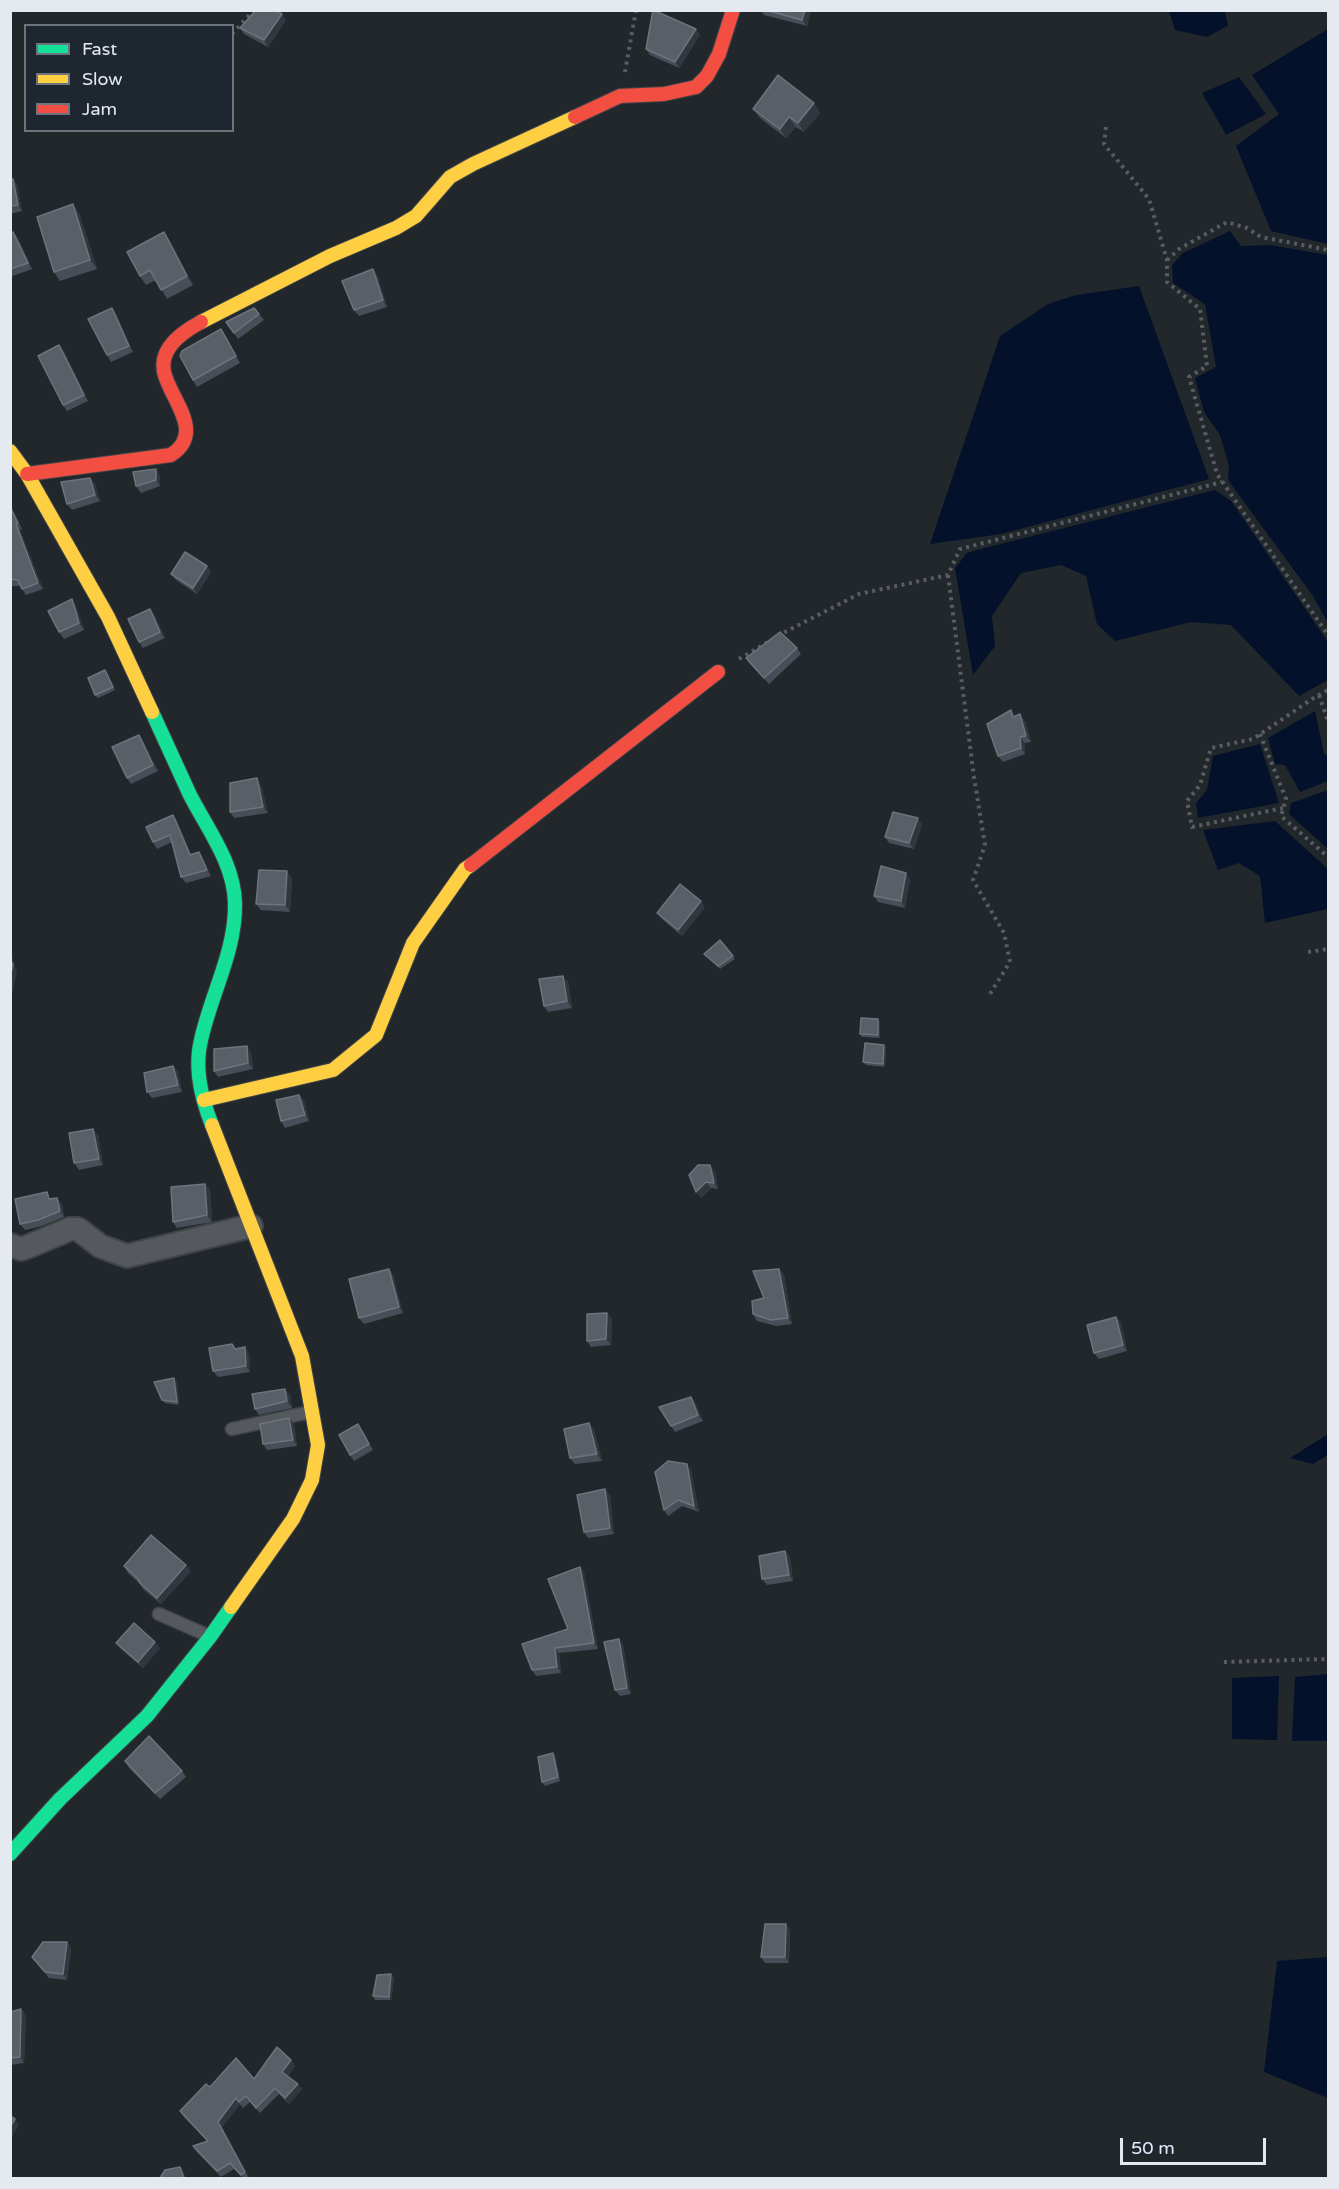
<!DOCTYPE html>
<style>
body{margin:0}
#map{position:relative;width:1339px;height:2189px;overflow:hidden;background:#22272c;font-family:"Varela Round",sans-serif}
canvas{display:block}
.frame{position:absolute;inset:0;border:12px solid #e5eaf1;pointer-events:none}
.legend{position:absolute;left:24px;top:24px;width:210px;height:108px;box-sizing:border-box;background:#1e2630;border:2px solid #6e747d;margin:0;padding:8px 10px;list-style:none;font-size:18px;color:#e5eaf1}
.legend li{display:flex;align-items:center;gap:12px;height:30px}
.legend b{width:30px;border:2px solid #6e747d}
.scale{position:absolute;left:1120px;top:2138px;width:146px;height:27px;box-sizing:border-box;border:3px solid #e5eaf1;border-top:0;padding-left:8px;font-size:18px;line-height:21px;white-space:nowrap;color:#e5eaf1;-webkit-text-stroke:4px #1e2630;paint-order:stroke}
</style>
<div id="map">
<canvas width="1339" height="2189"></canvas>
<div class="frame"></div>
<ul class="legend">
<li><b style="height:8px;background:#16e098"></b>Fast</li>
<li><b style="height:8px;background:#ffcf43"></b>Slow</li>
<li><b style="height:8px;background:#f24e42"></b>Jam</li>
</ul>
<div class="scale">50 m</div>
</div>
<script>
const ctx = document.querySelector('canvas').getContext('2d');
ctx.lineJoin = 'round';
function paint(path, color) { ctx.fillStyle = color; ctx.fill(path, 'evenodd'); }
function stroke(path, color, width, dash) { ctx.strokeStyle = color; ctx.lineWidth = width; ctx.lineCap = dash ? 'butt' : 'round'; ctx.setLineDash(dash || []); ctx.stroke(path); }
paint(new Path2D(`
 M 1169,11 L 1225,11 L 1228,26 L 1207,37 L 1175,30 Z
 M 1328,29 L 1328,244 L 1271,231 L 1236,146 L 1279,114 L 1252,75 Z
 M 1239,77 L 1266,114 L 1226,135 L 1202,93 Z
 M 1230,231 L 1241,246 L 1270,245 L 1328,255 L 1328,623 L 1313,596 L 1228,480 L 1229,466 L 1220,435 L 1204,412 L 1195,378 L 1216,367 L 1205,304 L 1173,283 L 1172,265 L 1183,253 Z
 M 1139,286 L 1209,479 L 1001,534 L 930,544 L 1000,336 L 1048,304 L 1076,295 Z
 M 1215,490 L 1231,501 L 1328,642 L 1328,680 L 1299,696 L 1231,625 L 1191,622 L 1115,641 L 1097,624 L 1086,576 L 1061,565 L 1021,573 L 992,616 L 995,646 L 973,675 L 955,568 L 967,553 L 977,550 Z
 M 1315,711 L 1324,753 L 1328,757 L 1328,781 L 1300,792 L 1285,765 L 1275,764 L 1268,738 Z
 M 1260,744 L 1279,803 L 1198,818 L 1196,803 L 1207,790 L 1213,756 Z
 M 1328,790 L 1328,849 L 1289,814 L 1291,803 Z
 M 1275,821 L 1328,869 L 1328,909 L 1265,923 L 1260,876 L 1239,863 L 1218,870 L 1203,830 Z
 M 1328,1434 L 1328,1455 L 1313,1464 L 1290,1458 Z
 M 1328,1674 L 1328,1741 L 1292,1741 L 1295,1677 Z
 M 1279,1676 L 1277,1740 L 1232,1739 L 1232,1678 Z
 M 1328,1957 L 1328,2098 L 1264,2072 L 1277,1961 Z`), '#03112b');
const lane = new Path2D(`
 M 232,1429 L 310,1412
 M 159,1614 L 209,1636`);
const street = new Path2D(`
 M 10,1245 L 21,1249 L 27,1247 L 70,1229 L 78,1229 L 100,1246 L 127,1256 L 251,1226`);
const fast = new Path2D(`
 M 152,712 C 165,740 177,767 190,795 C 208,830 234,863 235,903 C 236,951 211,994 201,1040 C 194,1068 202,1100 212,1125
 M 10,1854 L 60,1799 L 147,1716 L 210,1637 L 231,1607`);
const slow = new Path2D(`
 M 201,322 L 330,256 L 396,228 L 416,216 L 450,177 L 473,164 L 575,117
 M 10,451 L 27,474 L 108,617 L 152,712
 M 204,1100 L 333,1070 L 376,1035 L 413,943 L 465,869 L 471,865
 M 212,1125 L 302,1356 L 318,1445 L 312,1480 L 293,1519 L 231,1607`);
const jam = new Path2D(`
 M 575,117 L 620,96 L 664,94 L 696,87 L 707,76 L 719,54 L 733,10
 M 27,474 L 171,455 C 206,432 170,399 164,372 C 159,348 184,331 201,322
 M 471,865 L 718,672`);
stroke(lane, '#3f4448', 15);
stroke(street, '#3f4448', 26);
stroke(fast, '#3f4448', 16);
stroke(slow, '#3f4448', 16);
stroke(jam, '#3f4448', 16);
stroke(new Path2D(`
 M 232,34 L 254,10
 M 625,72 L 636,10
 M 1106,127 L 1104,144 L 1149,199 L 1167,260 L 1167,282 L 1200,309 L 1207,366 L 1189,377 L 1217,474 L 1328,635
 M 1167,260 L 1179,249 L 1227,222 L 1247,228 L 1261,237 L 1328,250
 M 948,575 L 974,777 L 985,845 L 973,880 L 1004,933 L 1010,962 L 988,997
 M 739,659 L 785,632 L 859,594 L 948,575 L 960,549 L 1222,482
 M 1319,695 L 1328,721
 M 1260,734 L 1286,799 L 1281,816 L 1328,857
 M 1283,808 L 1192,827 L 1187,801 L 1200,785 L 1211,748 L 1253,739 L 1312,699 L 1328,690
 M 1308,952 L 1328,949
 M 1224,1662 L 1328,1659`), '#595d61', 4, [3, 4.5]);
stroke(lane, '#55585c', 12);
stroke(street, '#55585c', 22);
stroke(fast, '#16e098', 14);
stroke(slow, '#ffcf43', 14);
stroke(jam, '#f24e42', 14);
paint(new Path2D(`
 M 760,10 L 811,10 L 807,26 L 764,15 Z
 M 286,20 L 268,47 L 244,34 L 240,28 Z
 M 696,29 L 700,35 L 679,68 L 650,55 L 646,49 Z
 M 814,103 L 820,113 L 804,132 L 796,127 L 786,138 L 760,118 L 753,109 Z
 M 10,180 L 17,185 L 22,211 L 10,214 Z
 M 79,213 L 97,269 L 60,281 L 54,272 Z
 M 13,232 L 18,238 L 32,269 L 10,277 L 10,234 Z
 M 164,232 L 170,241 L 193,285 L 167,299 L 156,280 L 146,285 L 140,276 Z
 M 373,269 L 377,275 L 387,307 L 359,316 L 354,310 Z
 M 254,308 L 264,320 L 238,339 L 226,322 Z
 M 116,314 L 133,352 L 111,362 L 107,355 Z
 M 225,335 L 240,363 L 197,387 L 193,380 Z
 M 64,351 L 88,401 L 67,411 L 63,405 Z
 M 160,475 L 160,486 L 141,493 L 136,486 Z
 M 90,478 L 95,484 L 100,501 L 72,510 L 67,504 Z
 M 10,504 L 22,529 L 20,530 L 43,589 L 26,595 L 20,586 L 10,586 Z
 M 211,572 L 197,594 L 176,580 L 171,574 Z
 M 72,599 L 76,606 L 84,630 L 64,639 L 59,632 Z
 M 150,609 L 155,616 L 165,638 L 143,648 L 139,642 Z
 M 797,648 L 801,654 L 769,684 L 750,664 L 746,658 Z
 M 105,670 L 115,690 L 98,698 L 95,695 Z
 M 1015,717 L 1025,721 L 1031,742 L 1025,743 L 1025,754 L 1003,762 L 998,756 Z
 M 139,735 L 143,741 L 158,771 L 131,784 L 127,778 Z
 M 261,785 L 268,813 L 234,818 L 230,812 Z
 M 173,815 L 177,821 L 191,854 L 203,859 L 211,876 L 186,883 L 181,877 L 172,842 L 157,849 L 153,842 Z
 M 922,824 L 914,849 L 889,843 L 885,837 Z
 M 292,878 L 290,912 L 261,910 L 256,904 Z
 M 910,879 L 905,908 L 878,902 L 874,896 Z
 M 705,907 L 682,936 L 662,919 L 657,913 Z
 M 720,940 L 735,959 L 720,969 L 704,954 Z
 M 568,982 L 572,1008 L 548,1012 L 544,1006 Z
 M 880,1022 L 880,1038 L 862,1037 L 860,1034 Z
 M 886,1048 L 885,1067 L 866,1065 L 863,1062 Z
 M 251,1052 L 253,1069 L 218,1077 L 214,1071 Z
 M 173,1066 L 178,1072 L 182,1092 L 152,1098 L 147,1092 Z
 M 299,1095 L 304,1101 L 309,1121 L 285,1128 L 281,1121 Z
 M 98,1135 L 103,1165 L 79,1170 L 74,1163 Z
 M 715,1171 L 718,1189 L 711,1188 L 701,1198 L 696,1192 Z
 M 205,1184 L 210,1190 L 212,1222 L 177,1228 L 173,1222 Z
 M 52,1199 L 62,1204 L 64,1217 L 42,1226 L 25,1230 L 20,1224 Z
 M 389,1269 L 393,1275 L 403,1313 L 364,1324 L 359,1318 Z
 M 779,1269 L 784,1275 L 792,1324 L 776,1326 L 757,1321 L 753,1314 L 764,1298 Z
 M 607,1313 L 612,1319 L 611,1345 L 591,1347 L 587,1341 Z
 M 1116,1317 L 1121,1323 L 1127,1351 L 1099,1359 L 1094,1353 Z
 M 245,1347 L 249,1354 L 250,1372 L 218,1377 L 213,1371 Z
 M 177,1381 L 179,1405 L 165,1403 L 162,1400 Z
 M 290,1395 L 292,1408 L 259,1415 L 255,1409 Z
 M 691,1397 L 695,1403 L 703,1421 L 675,1432 L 659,1407 Z
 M 589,1423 L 594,1430 L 602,1461 L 575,1464 L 570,1458 Z
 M 294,1424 L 297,1446 L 267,1450 L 263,1444 Z
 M 363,1431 L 373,1450 L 354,1461 L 350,1455 Z
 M 687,1464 L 691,1470 L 699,1512 L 682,1506 L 668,1516 L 664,1510 Z
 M 605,1489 L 610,1495 L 614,1534 L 588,1538 L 584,1532 Z
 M 785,1551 L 790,1557 L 793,1581 L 767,1585 L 762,1579 Z
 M 124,1566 L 191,1571 L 161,1604 L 143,1589 L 139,1583 L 128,1573 Z
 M 580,1567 L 584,1573 L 598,1649 L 559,1653 L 561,1673 L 536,1676 L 532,1670 L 568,1629 Z
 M 619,1639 L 623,1645 L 631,1694 L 620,1696 L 615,1690 Z
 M 116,1643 L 160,1648 L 143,1668 L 121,1649 Z
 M 553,1753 L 555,1756 L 560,1781 L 545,1786 L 542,1782 Z
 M 125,1761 L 182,1771 L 186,1777 L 160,1799 L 129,1768 Z
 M 786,1924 L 790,1930 L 789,1963 L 765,1963 L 761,1957 Z
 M 67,1942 L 71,1948 L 67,1980 L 49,1978 L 32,1957 Z
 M 394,1978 L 391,2000 L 375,2000 L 373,1996 Z
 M 21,2009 L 26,2015 L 24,2063 L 10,2065 L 10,2012 Z
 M 291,2060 L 295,2066 L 288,2076 L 302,2089 L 289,2104 L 279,2094 L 260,2113 L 250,2102 L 243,2108 L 240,2104 L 222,2127 L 249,2178 L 243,2178 L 234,2169 L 221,2177 L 196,2151 L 193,2146 L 207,2141 L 184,2117 L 180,2111 L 210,2087 L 254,2079 Z`), '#474e57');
paint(new Path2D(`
 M 805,10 L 811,10 L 807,26 L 802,20 Z
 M 282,14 L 286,20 L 268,47 L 264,40 Z
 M 696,29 L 700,35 L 679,68 L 675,62 Z
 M 814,103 L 820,113 L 804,132 L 798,123 Z
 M 789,117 L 796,127 L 786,138 L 780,129 Z
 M 13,179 L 17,185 L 22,211 L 18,205 Z
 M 73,204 L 79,213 L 97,269 L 90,260 Z
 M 13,232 L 18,238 L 32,269 L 28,263 Z
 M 164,232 L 170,241 L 193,285 L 187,276 Z
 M 373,269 L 377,275 L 387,307 L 383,300 Z
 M 112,308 L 116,314 L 133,352 L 129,346 Z
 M 59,345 L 64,351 L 88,401 L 84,395 Z
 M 156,469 L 160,475 L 160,486 L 156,480 Z
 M 90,478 L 95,484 L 100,501 L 95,495 Z
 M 10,504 L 22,529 L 18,523 L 10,507 Z
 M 16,524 L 20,530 L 43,589 L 38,583 Z
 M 207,566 L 211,572 L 197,594 L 193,588 Z
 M 72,599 L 76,606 L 84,630 L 79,623 Z
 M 150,609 L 155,616 L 165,638 L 160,632 Z
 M 1020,714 L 1025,721 L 1031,742 L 1026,736 Z
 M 139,735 L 143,741 L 158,771 L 153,765 Z
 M 1020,737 L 1025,743 L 1025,754 L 1021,748 Z
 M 257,778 L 261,785 L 268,813 L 263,807 Z
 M 173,815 L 177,821 L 194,861 L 190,855 Z
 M 918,818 L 922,824 L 914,849 L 909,843 Z
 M 199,852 L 203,859 L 211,876 L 207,870 Z
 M 287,871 L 292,878 L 290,912 L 285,905 Z
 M 906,873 L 910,879 L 905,908 L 901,901 Z
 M 701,901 L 705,907 L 682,936 L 678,930 Z
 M 10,952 L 12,954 L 14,965 L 17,970 L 11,1001 L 10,999 Z
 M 563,976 L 568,982 L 572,1008 L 567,1001 Z
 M 878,1019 L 880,1022 L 880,1038 L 878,1035 Z
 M 884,1045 L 886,1048 L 885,1067 L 883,1064 Z
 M 247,1046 L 251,1052 L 253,1069 L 248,1063 Z
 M 173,1066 L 178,1072 L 182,1092 L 178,1085 Z
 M 299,1095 L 304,1101 L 309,1121 L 305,1115 Z
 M 93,1129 L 98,1135 L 103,1165 L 99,1159 Z
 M 710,1165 L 715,1171 L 718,1189 L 714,1183 Z
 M 706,1182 L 711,1188 L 701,1198 L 696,1192 Z
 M 205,1184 L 210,1190 L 212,1222 L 207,1215 Z
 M 57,1198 L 62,1204 L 64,1217 L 60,1211 Z
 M 389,1269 L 393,1275 L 403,1313 L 399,1307 Z
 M 779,1269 L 784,1275 L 792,1324 L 788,1318 Z
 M 607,1313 L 612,1319 L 611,1345 L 606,1339 Z
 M 1116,1317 L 1121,1323 L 1127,1351 L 1123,1345 Z
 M 245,1347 L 249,1354 L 250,1372 L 246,1366 Z
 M 174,1378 L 177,1381 L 179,1405 L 177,1402 Z
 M 285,1389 L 290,1395 L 292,1408 L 287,1401 Z
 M 691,1397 L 695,1403 L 703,1421 L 698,1415 Z
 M 289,1418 L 294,1424 L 297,1446 L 293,1440 Z
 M 589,1423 L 594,1430 L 602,1461 L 597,1454 Z
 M 687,1464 L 691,1470 L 699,1512 L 694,1506 Z
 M 605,1489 L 610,1495 L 614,1534 L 610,1528 Z
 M 785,1551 L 790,1557 L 793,1581 L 789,1575 Z
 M 186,1565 L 191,1571 L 161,1604 L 157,1598 Z
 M 580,1567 L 584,1573 L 598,1649 L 594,1643 Z
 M 619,1639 L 623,1645 L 631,1694 L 627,1688 Z
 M 155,1642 L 160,1648 L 143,1668 L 138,1662 Z
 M 555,1648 L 559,1653 L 561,1673 L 557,1667 Z
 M 553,1753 L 555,1756 L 560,1781 L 558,1777 Z
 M 786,1924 L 790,1930 L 789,1963 L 785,1957 Z
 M 67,1942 L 71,1948 L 67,1980 L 63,1974 Z
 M 391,1974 L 394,1978 L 391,2000 L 389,1997 Z
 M 21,2009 L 26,2015 L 24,2063 L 20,2057 Z
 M 291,2060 L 295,2066 L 286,2078 L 282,2072 Z
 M 298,2084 L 302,2089 L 289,2104 L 285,2098 Z
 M 236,2098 L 240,2104 L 222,2127 L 249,2178 L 245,2172 L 218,2122 Z
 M 15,2119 L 19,2125 L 10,2140 L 10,2127 Z
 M 180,2167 L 184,2173 L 186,2178 L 184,2178 Z`), '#31373f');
const building = new Path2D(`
 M 256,10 L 276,10 L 282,14 L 264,40 L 240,28 Z
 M 653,10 L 696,29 L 675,62 L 646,49 Z
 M 765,10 L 805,10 L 802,20 Z
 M 778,75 L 814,103 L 798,123 L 789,117 L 780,129 L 753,109 Z
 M 13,179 L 18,205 L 10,206 L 10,180 Z
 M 73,204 L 90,260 L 54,272 L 37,217 Z
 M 13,232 L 28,263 L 10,269 L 10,234 Z
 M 164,232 L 187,276 L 161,290 L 150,270 L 140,276 L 127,252 Z
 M 373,269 L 383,300 L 354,310 L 342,281 Z
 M 112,308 L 129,346 L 107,355 L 88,319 Z
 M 254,308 L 259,314 L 234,333 L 226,322 Z
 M 221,329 L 236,356 L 193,380 L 180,356 L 182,351 Z
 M 59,345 L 84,395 L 63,405 L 38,356 Z
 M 156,469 L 156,480 L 136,486 L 133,472 Z
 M 90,478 L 95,495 L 67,504 L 61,482 Z
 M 10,507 L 18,523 L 16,524 L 38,583 L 22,589 L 18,580 L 10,579 Z
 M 185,552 L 207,566 L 193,588 L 171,574 Z
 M 72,599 L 79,623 L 59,632 L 48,611 Z
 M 150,609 L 160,632 L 139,642 L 128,619 Z
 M 780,632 L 797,648 L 764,678 L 746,658 Z
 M 105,670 L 113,687 L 95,695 L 88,678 Z
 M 1011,710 L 1013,717 L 1020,714 L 1026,736 L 1020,737 L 1021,748 L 998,756 L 987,724 Z
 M 139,735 L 153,765 L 127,778 L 112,747 Z
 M 257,778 L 263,807 L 230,812 L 230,783 Z
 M 893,812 L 918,818 L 909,843 L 885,837 Z
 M 173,815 L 190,855 L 199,852 L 207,870 L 181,877 L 170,835 L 153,842 L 146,827 Z
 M 881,866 L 906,873 L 901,901 L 874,896 Z
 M 259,870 L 287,871 L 285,905 L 256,904 Z
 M 680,884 L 701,901 L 678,930 L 657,913 Z
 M 720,940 L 733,956 L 718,966 L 704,954 Z
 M 10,960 L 13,964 L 10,978 Z
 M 563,976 L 567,1001 L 544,1006 L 539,979 Z
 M 861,1018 L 878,1019 L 878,1035 L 860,1034 Z
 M 865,1043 L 884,1045 L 883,1064 L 863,1062 Z
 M 247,1046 L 248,1063 L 214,1071 L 214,1049 Z
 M 173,1066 L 178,1085 L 147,1092 L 144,1073 Z
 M 299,1095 L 305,1115 L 281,1121 L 276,1100 Z
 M 93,1129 L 99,1159 L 74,1163 L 69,1133 Z
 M 698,1165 L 710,1165 L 714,1183 L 706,1182 L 696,1192 L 689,1175 Z
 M 205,1184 L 207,1215 L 173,1222 L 171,1187 Z
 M 47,1192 L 49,1199 L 57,1198 L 60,1211 L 38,1220 L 20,1224 L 15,1199 Z
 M 389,1269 L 399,1307 L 359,1318 L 349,1279 Z
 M 779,1269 L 788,1318 L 771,1320 L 753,1314 L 752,1301 L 764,1298 L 753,1271 Z
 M 607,1313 L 606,1339 L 587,1341 L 587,1314 Z
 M 1116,1317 L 1123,1345 L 1094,1353 L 1087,1325 Z
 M 232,1344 L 235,1349 L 245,1347 L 246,1366 L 213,1371 L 209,1348 Z
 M 174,1378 L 177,1402 L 162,1400 L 154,1382 Z
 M 285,1389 L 287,1401 L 255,1409 L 252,1394 Z
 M 691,1397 L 698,1415 L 671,1426 L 659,1407 Z
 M 289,1418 L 293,1440 L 263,1444 L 260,1424 Z
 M 589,1423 L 597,1454 L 570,1458 L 564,1429 Z
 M 358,1424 L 369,1444 L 350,1455 L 339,1435 Z
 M 668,1461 L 687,1464 L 694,1506 L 678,1500 L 664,1510 L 655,1472 Z
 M 605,1489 L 610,1528 L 584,1532 L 577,1495 Z
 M 151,1535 L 186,1565 L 157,1598 L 139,1582 L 140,1581 L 124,1566 Z
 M 785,1551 L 789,1575 L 762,1579 L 759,1556 Z
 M 580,1567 L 594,1643 L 555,1648 L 557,1667 L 532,1670 L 522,1644 L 568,1629 L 548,1579 Z
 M 134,1623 L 155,1642 L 138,1662 L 116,1643 Z
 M 619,1639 L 627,1688 L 615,1690 L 604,1642 Z
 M 149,1736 L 182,1771 L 155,1793 L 125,1761 Z
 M 553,1753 L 558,1777 L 542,1782 L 538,1757 Z
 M 765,1924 L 786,1924 L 785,1957 L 761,1957 Z
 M 43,1942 L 67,1942 L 63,1974 L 45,1972 L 32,1957 Z
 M 391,1974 L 389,1997 L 373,1996 L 377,1975 Z
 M 21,2009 L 20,2057 L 10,2058 L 10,2012 Z
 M 277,2047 L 291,2060 L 282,2072 L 298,2084 L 285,2098 L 275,2088 L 256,2108 L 246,2096 L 239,2102 L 236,2098 L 218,2122 L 245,2172 L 241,2175 L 230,2163 L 217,2171 L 193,2146 L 208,2141 L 180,2111 L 206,2084 L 210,2087 L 236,2058 L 254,2079 Z
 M 10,2116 L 15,2119 L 10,2127 Z
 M 180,2167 L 184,2178 L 160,2178 L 165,2170 Z`);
paint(building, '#585f67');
stroke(building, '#6e747d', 1.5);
</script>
